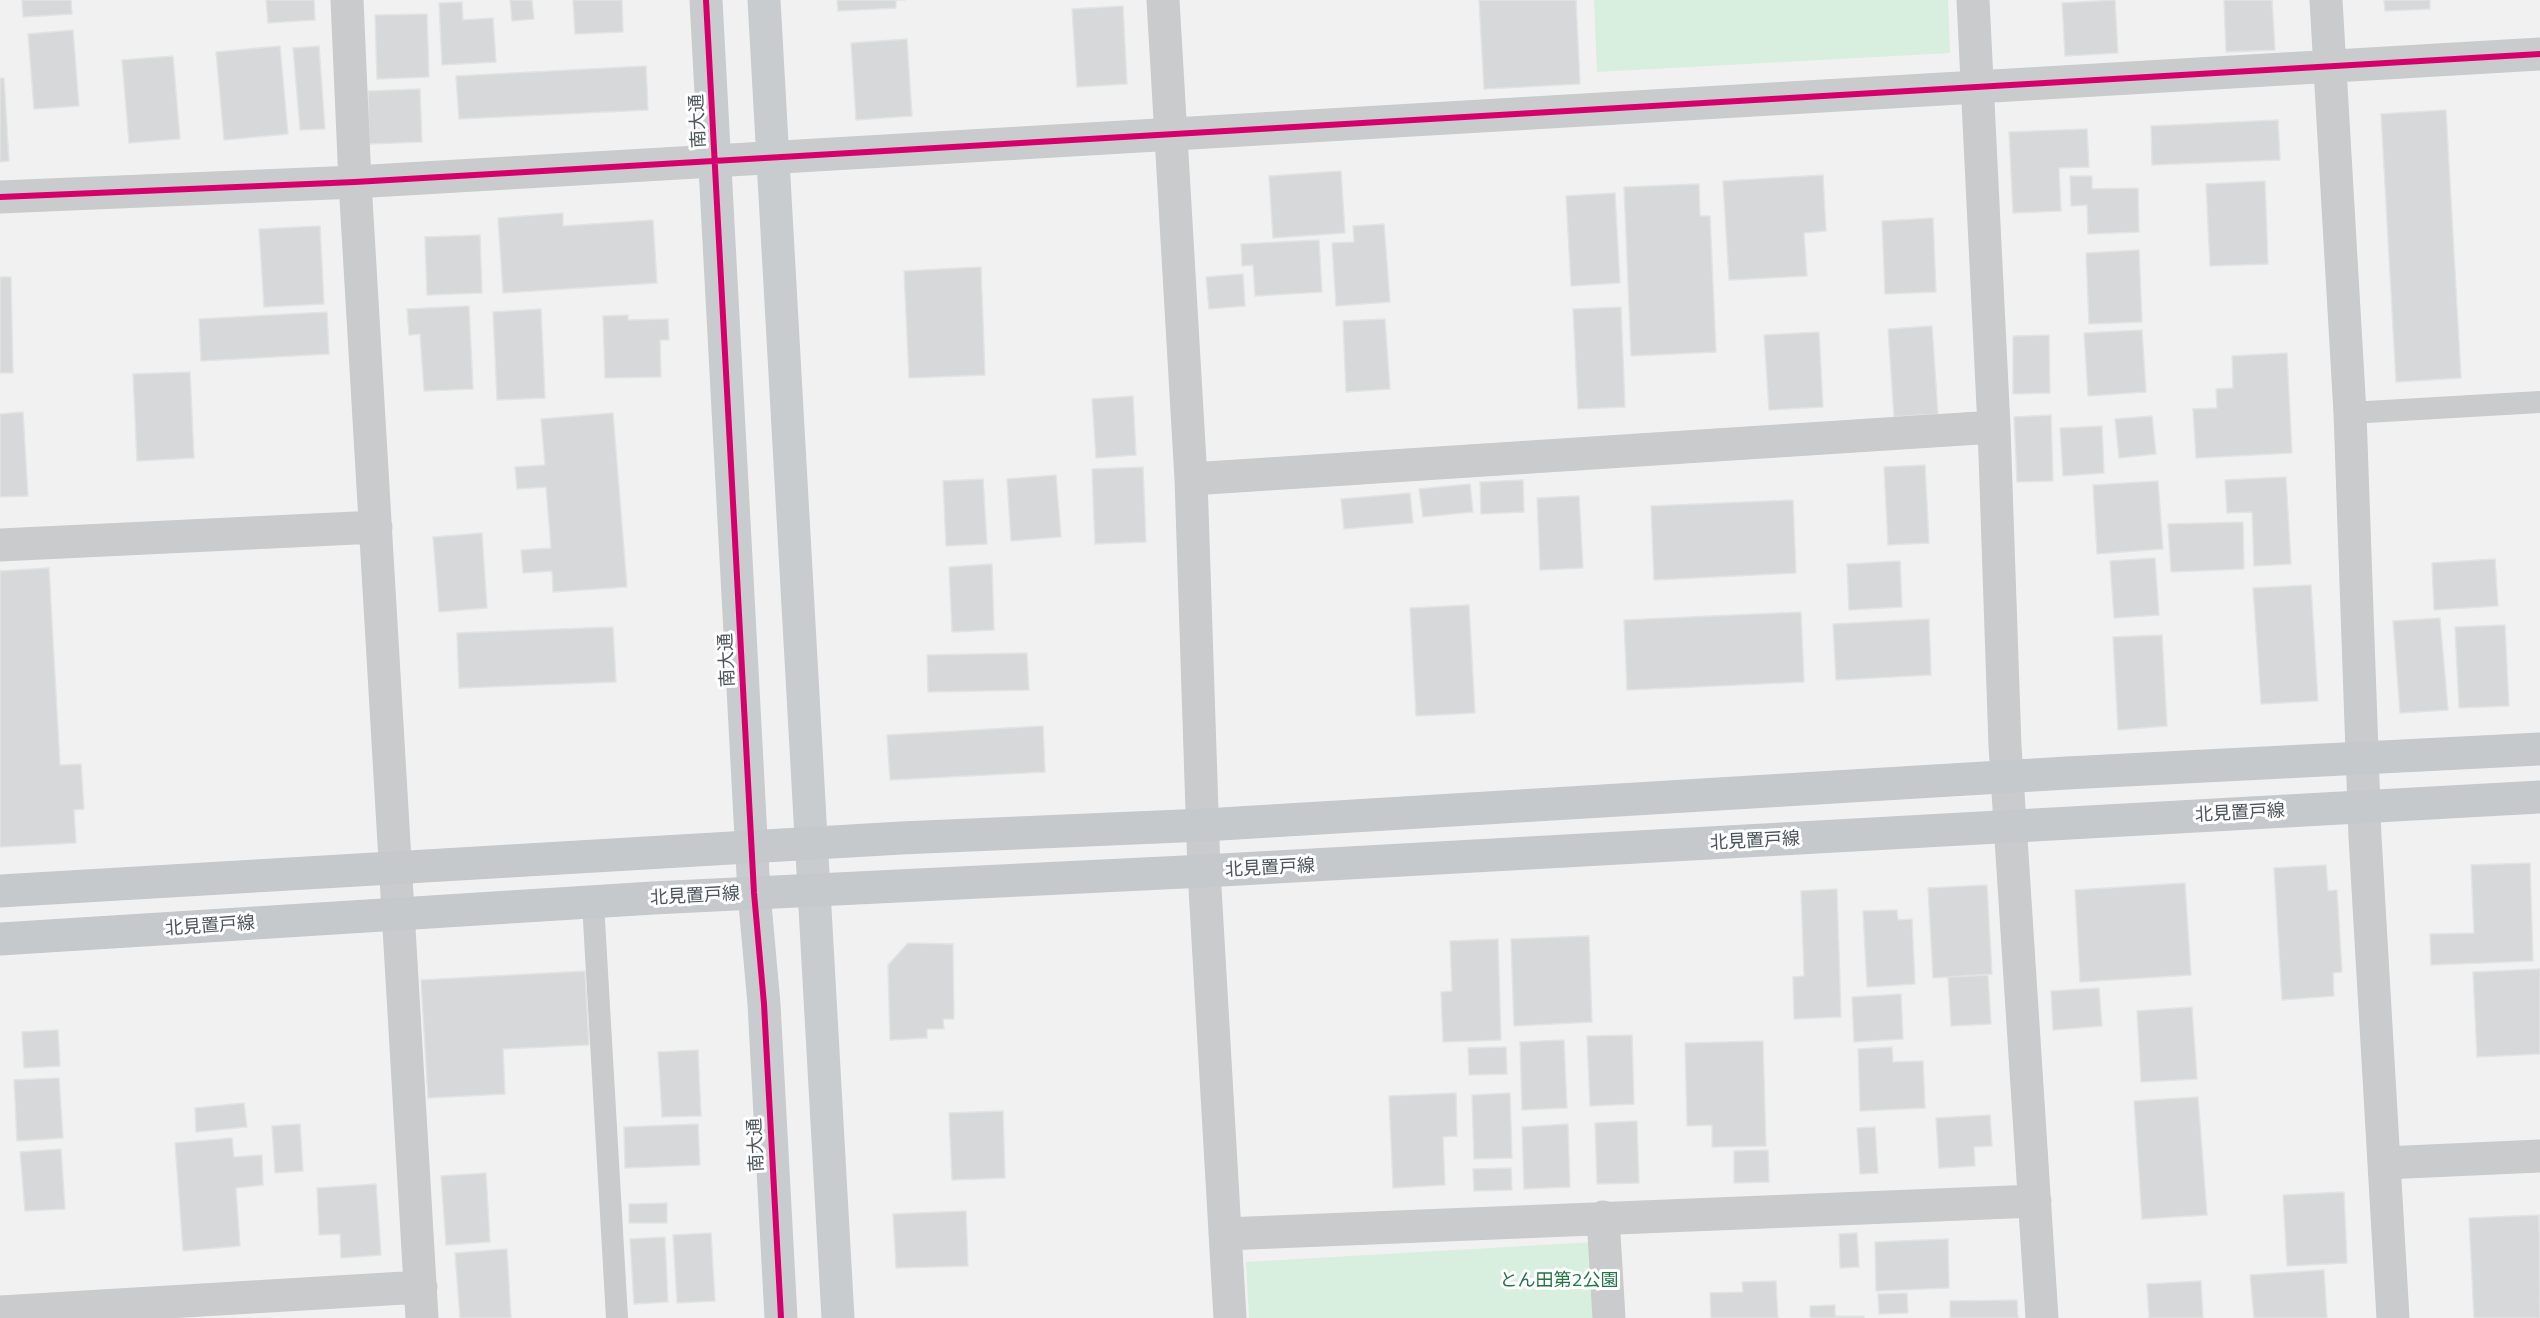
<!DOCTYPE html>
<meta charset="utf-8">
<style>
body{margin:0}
canvas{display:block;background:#f1f1f1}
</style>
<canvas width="2540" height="1318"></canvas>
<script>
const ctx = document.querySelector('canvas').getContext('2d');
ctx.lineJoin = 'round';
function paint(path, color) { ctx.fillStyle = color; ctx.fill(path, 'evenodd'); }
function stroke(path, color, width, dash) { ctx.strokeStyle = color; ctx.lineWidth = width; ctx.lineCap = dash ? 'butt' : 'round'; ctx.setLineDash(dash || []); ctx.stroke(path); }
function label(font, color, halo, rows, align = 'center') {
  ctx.font = font + ' Mulish,"Noto Sans JP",sans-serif'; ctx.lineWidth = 6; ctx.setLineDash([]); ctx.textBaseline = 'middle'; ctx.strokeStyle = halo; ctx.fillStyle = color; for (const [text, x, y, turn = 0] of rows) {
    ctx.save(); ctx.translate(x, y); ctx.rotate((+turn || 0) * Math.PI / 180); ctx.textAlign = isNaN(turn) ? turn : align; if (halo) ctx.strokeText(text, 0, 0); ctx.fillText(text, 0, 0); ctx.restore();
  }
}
paint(new Path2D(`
 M 1594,0 L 1948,0 L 1950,53 L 1597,72 Z
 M 1595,1242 L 1599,1318 L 1249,1318 L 1246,1262 Z`), '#d8eede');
const building = new Path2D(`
 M 22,0 L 71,0 L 72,14 L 23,17 Z
 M 266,0 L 314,0 L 315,20 L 268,23 Z
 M 510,0 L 532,0 L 534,19 L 512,21 Z
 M 573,0 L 622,0 L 623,32 L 575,34 Z
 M 837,0 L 905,0 L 896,0 L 896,8 L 838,11 Z
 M 1479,0 L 1576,0 L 1580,84 L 1484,89 Z
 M 2115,0 L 2118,53 L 2065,56 L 2062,3 Z
 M 2224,0 L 2272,0 L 2275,50 L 2226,52 Z
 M 2384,0 L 2430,0 L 2430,9 L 2385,11 Z
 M 462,2 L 463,20 L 493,18 L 496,62 L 442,65 L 439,3 Z
 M 1123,6 L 1127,84 L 1077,87 L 1072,9 Z
 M 427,14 L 429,77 L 377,79 L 375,15 Z
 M 73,30 L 79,106 L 34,109 L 28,34 Z
 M 907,39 L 912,116 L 856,120 L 851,43 Z
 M 280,46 L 288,134 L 224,140 L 216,52 Z
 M 319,46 L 325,129 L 300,130 L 293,48 Z
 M 173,56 L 180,139 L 129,143 L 122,60 Z
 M 646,66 L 648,110 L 459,119 L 456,76 Z
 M 0,78 L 4,78 L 9,161 L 0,162 Z
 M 420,89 L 422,142 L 369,144 L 368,91 Z
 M 2446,110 L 2461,378 L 2396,382 L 2381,114 Z
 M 2278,120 L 2280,160 L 2152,165 L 2151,126 Z
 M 2087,129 L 2089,167 L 2059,168 L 2061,211 L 2013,213 L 2009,132 Z
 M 1341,171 L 1345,233 L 1273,238 L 1269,176 Z
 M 1823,175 L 1826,231 L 1804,233 L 1807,276 L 1729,280 L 1723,181 Z
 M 2070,176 L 2092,176 L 2092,189 L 2138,188 L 2139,232 L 2088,234 L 2087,205 L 2071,206 Z
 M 2265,181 L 2268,264 L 2210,266 L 2206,184 Z
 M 1699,184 L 1700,216 L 1710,216 L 1716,352 L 1631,356 L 1624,187 Z
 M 1615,193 L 1620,283 L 1571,286 L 1566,196 Z
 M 563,213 L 563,226 L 653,220 L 657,283 L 503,293 L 498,218 Z
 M 1933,218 L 1936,292 L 1885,294 L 1882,221 Z
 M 1384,224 L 1390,302 L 1336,306 L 1332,243 L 1354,242 L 1353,226 Z
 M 320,226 L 324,304 L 264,307 L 259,229 Z
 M 480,235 L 482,293 L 427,295 L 425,237 Z
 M 1319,240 L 1322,292 L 1255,296 L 1253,265 L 1242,266 L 1241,244 Z
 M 2139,250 L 2142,322 L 2089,324 L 2086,253 Z
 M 981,267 L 985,375 L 909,378 L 904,271 Z
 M 1243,274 L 1245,306 L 1209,309 L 1206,277 Z
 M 0,277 L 11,277 L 13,373 L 0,373 Z
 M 469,306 L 473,389 L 424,391 L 420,334 L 409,335 L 407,309 Z
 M 1621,307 L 1625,407 L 1578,409 L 1573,309 Z
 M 541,309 L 545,398 L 497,400 L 493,312 Z
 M 327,312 L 329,354 L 201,361 L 199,319 Z
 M 628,315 L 628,320 L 668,319 L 669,340 L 660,340 L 661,377 L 605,378 L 603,316 Z
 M 1385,319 L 1390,389 L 1346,392 L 1343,321 Z
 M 1932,326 L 1938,414 L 1894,417 L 1888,329 Z
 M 2142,330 L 2146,392 L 2088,396 L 2084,333 Z
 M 1819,332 L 1823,407 L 1769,410 L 1764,335 Z
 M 2049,335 L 2050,393 L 2013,394 L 2013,336 Z
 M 2287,353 L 2292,453 L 2196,458 L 2193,409 L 2217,408 L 2216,389 L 2233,388 L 2232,356 Z
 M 190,372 L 194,458 L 137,461 L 133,374 Z
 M 1133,396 L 1136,455 L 1096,458 L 1092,399 Z
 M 23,412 L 28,496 L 0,497 L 0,414 Z
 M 613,413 L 627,587 L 553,592 L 552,571 L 523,573 L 521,550 L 551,548 L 546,487 L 517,489 L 515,467 L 545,465 L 541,419 Z
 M 2051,415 L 2053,481 L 2017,482 L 2014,417 Z
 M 2152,416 L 2156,454 L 2119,458 L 2115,419 Z
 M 2102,426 L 2104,473 L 2063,476 L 2060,428 Z
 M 1925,465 L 1929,543 L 1888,545 L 1884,467 Z
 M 1143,467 L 1146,542 L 1095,544 L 1092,469 Z
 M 1056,475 L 1061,537 L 1011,541 L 1007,479 Z
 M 2286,477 L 2291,564 L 2254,566 L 2252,512 L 2227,513 L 2225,480 Z
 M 983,479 L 987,544 L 946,546 L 943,481 Z
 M 1523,480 L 1524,512 L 1481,514 L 1480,482 Z
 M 2158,481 L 2163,549 L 2097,554 L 2093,485 Z
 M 1470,484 L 1473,512 L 1423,517 L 1419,489 Z
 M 1410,493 L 1413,523 L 1344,529 L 1341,499 Z
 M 1579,496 L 1583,568 L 1540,570 L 1537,498 Z
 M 1793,500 L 1796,573 L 1654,580 L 1651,506 Z
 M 2243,522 L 2244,569 L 2171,572 L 2168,524 Z
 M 482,533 L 487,608 L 439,612 L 433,537 Z
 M 2155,558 L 2159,615 L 2114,618 L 2110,561 Z
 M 2495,559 L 2498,606 L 2434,610 L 2432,563 Z
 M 1900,561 L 1902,607 L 1849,610 L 1847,564 Z
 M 992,564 L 994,630 L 952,632 L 949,567 Z
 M 49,568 L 60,765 L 81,764 L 84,809 L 74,810 L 76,843 L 0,847 L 0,571 Z
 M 2311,585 L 2318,701 L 2261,704 L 2253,588 Z
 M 1469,605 L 1475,713 L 1416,716 L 1410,608 Z
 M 1801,612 L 1804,682 L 1627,690 L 1624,620 Z
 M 2440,618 L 2448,710 L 2400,713 L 2393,621 Z
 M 1929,619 L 1931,675 L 1836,680 L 1833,624 Z
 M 2505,625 L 2509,706 L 2459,708 L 2455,627 Z
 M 613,627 L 616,682 L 459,688 L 457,633 Z
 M 2162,635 L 2167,726 L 2118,730 L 2113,637 Z
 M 1027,653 L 1029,690 L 928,692 L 927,655 Z
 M 1043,726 L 1045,772 L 890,780 L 887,735 Z
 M 2530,863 L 2533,961 L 2431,965 L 2430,934 L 2474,933 L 2471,865 Z
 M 2326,865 L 2328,891 L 2337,890 L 2342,972 L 2333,973 L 2334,996 L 2282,1000 L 2274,868 Z
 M 2185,883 L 2191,975 L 2080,982 L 2075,890 Z
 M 1987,885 L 1992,974 L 1933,978 L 1928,888 Z
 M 1837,889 L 1841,1017 L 1794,1019 L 1793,977 L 1804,976 L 1801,891 Z
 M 1897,910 L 1898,920 L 1912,919 L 1915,984 L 1867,987 L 1863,911 Z
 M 1589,936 L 1592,1022 L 1514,1026 L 1511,939 Z
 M 1498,939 L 1501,1040 L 1443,1042 L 1441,992 L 1452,991 L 1450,941 Z
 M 908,943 L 953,944 L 954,1019 L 943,1019 L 944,1029 L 927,1029 L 927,1038 L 890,1040 L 888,965 Z
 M 2540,969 L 2540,1054 L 2477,1057 L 2473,972 Z
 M 585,971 L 589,1045 L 503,1049 L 505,1094 L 428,1098 L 421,980 Z
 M 1988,975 L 1991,1024 L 1951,1026 L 1948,977 Z
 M 2099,988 L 2102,1026 L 2053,1030 L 2051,991 Z
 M 1901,994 L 1903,1039 L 1854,1042 L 1852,997 Z
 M 2192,1007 L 2197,1079 L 2141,1082 L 2137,1011 Z
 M 58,1030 L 60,1066 L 24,1068 L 22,1032 Z
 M 1632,1035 L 1634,1104 L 1590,1106 L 1587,1036 Z
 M 1564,1040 L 1567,1108 L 1522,1110 L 1520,1042 Z
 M 1763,1041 L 1766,1146 L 1712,1147 L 1712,1125 L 1687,1126 L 1685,1043 Z
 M 1506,1047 L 1507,1074 L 1469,1075 L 1468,1048 Z
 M 1892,1047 L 1893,1062 L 1923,1061 L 1925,1108 L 1860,1111 L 1858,1049 Z
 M 698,1050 L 701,1116 L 662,1117 L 658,1052 Z
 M 59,1078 L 63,1138 L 17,1141 L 14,1080 Z
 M 1456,1093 L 1457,1136 L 1443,1137 L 1445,1185 L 1393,1188 L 1389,1096 Z
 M 1510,1093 L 1512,1158 L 1474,1159 L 1472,1095 Z
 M 2198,1097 L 2207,1215 L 2142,1219 L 2134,1101 Z
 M 244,1103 L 247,1127 L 196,1132 L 195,1108 Z
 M 1003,1111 L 1005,1178 L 952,1180 L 949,1113 Z
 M 1990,1115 L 1992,1146 L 1974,1147 L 1975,1166 L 1939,1168 L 1936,1118 Z
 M 1637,1121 L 1639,1183 L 1597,1184 L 1595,1123 Z
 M 300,1124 L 303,1171 L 275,1173 L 272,1126 Z
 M 698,1124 L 700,1165 L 625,1168 L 624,1127 Z
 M 1568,1124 L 1570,1187 L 1524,1189 L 1522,1127 Z
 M 1875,1127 L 1878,1173 L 1860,1174 L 1857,1128 Z
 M 232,1138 L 234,1157 L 262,1155 L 263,1185 L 236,1188 L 240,1246 L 183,1251 L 175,1143 Z
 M 61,1149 L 65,1209 L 25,1211 L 20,1152 Z
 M 1768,1150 L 1769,1182 L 1734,1183 L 1734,1151 Z
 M 1511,1168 L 1512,1190 L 1474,1191 L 1473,1169 Z
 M 486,1173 L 490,1242 L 446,1245 L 441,1176 Z
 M 376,1184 L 381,1255 L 341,1258 L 340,1234 L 319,1235 L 317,1188 Z
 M 2344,1192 L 2347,1263 L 2287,1266 L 2283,1195 Z
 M 667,1203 L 667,1223 L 629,1223 L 629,1204 Z
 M 966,1211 L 968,1266 L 896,1268 L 893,1214 Z
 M 2539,1215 L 2540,1318 L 2474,1318 L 2469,1218 Z
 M 711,1233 L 715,1301 L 677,1303 L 673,1235 Z
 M 1857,1233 L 1859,1267 L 1840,1268 L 1839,1234 Z
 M 665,1237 L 668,1302 L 634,1304 L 630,1239 Z
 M 1948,1239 L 1949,1288 L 1876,1291 L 1875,1242 Z
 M 507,1249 L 511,1318 L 460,1318 L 455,1253 Z
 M 2324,1270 L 2327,1318 L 2254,1318 L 2250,1275 Z
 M 1776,1281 L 1778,1318 L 1711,1318 L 1710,1293 L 1743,1292 L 1742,1282 Z
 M 2201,1281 L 2203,1318 L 2149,1318 L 2147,1284 Z
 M 1907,1293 L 1908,1313 L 1879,1314 L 1878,1294 Z
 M 2017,1300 L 2018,1318 L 1950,1318 L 1950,1301 Z
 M 1835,1305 L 1835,1316 L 1864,1316 L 1864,1318 L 1810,1318 L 1810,1306 Z`);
paint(building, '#d7d8da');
stroke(building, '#e2e3e3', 1.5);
stroke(new Path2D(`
 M 2350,413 L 2540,402
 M 593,903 L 617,1318`), '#c9cbcc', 22);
stroke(new Path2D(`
 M 347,0 L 355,182 L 422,1318
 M 1163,0 L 1191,479 L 1204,871 L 1230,1318
 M 1973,0 L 1994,427 L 2005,746 L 2042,1318
 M 2326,0 L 2350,413 L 2365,837 L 2393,1318
 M 0,197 L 355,182 L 2540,54
 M 1191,479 L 1994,427
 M 0,545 L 376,527
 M 2384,1163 L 2540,1156
 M 1603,1217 L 1609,1318
 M 1225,1234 L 2035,1201
 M 0,1312 L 421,1287`), '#c9cbcc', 33);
stroke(new Path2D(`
 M 706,0 L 754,893 L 764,1004 L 781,1318
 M 764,0 L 838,1318`), '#c9ccce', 33);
stroke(new Path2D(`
 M 0,891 L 901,838 L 1204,825 L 2067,773 L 2540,749
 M 0,939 L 653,898 L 1204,871 L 2540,797`), '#c6c9cc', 33);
stroke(new Path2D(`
 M 706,0 L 754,893 L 764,1004 L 781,1318
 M 0,197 L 355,182 L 2540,54`), '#d6006c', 6);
label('18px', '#4a545b', '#fff', [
 ["南大通",698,121,-93],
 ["南大通",727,660,-93],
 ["北見置戸線",2240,813,-3],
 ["北見置戸線",1755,841,-3],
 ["北見置戸線",1270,868,-3],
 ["北見置戸線",695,896,-3],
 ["北見置戸線",210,926,-4],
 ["南大通",756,1145,-93]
]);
label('18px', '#217645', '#fff', [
 ["とん田第2公園",1559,1281]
]);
</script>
